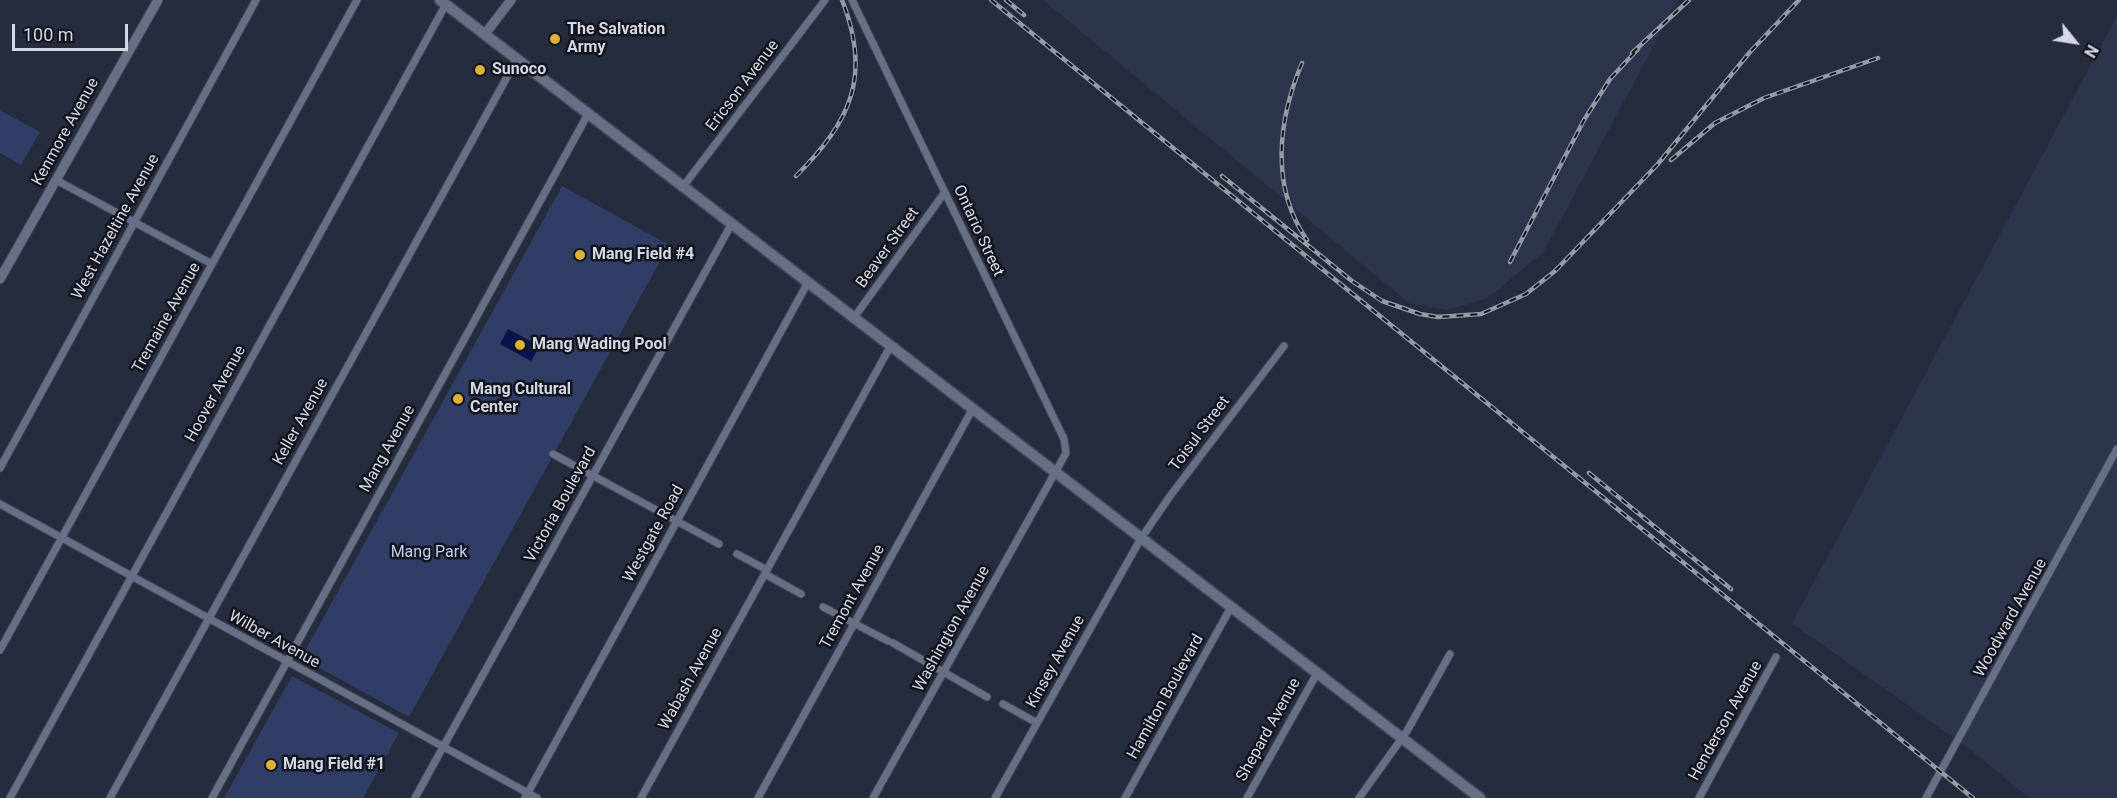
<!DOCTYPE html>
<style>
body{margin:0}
#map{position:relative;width:2117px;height:798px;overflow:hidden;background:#252c3e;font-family:Roboto,sans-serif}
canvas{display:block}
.north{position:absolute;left:2045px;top:12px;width:60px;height:60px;-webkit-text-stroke:4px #12151d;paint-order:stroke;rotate:120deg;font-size:16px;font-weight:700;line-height:24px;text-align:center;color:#d3d8e4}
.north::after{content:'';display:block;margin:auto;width:21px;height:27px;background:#d3d8e4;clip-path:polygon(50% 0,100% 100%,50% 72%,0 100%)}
.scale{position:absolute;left:12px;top:24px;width:116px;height:27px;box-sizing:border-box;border:3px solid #d3d8e4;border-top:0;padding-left:8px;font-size:18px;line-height:21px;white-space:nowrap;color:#d3d8e4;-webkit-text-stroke:4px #12151d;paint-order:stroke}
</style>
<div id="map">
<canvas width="2117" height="798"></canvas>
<div class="north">N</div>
<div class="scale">100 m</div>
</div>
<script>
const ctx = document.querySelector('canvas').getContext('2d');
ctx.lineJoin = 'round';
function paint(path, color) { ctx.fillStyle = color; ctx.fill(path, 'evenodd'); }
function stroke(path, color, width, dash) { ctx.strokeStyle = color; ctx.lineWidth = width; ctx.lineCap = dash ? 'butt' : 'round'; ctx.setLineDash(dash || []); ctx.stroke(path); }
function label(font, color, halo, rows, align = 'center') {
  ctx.font = font + ' Roboto,sans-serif'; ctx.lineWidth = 5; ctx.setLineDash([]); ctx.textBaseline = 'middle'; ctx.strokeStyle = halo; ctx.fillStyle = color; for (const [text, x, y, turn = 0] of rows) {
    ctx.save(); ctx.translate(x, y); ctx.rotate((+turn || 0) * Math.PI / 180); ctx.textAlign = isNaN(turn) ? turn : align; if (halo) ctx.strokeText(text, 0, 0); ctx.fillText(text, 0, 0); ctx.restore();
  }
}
paint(new Path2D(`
 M 1043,0 L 1678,0 L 1543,253 L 1486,299 L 1447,310 L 1409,303 Z
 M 2117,16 L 2117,798 L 2029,798 L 1971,750 L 1792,623 Z`), '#2d354d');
paint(new Path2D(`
 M 0,110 L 40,132 L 21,165 L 0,153 Z
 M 562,186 L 669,245 L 409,717 L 301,658 Z
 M 292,676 L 399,733 L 363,798 L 224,798 Z`), '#303d64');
paint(new Path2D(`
 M 508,329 L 540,346 L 531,361 L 500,344 Z`), '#0a134d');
const minor = new Path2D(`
 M 852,0 L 1064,439 L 1066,453 L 873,798
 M 56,180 L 212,264
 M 682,188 L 825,0
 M 853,319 L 945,192
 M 553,454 L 719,544
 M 0,468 L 256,0
 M 0,504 L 537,798
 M 737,554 L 767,570
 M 765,574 L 801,594
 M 823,607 L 888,641
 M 893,643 L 987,697
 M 0,650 L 357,0
 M 1003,704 L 1037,723
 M 10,798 L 446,4
 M 110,798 L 517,59
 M 212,798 L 588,114
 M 415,798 L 731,225
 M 525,798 L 807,284
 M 641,798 L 890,347
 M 758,798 L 972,410
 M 995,798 L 1140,540 L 1170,496 L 1284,346
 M 1125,798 L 1230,609
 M 1247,798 L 1316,675
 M 1359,798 L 1407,731 L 1450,654
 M 1699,798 L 1776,657
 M 1926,798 L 2117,449`);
const tertiary = new Path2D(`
 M 485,34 L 511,0
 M 0,279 L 158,0`);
const secondary = new Path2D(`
 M 440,0 L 1480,798`);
stroke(minor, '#414756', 9);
stroke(tertiary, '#414756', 11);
stroke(secondary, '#414756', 13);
stroke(minor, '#687085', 7);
stroke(tertiary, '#687085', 9);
stroke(secondary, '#687085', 10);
const rail = new Path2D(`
 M 991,0 L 1973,798
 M 1006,0 L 1024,15
 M 1632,53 L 1689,0
 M 1302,63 C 1278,120 1270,187 1307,240
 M 1671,160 L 1715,123 L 1764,98 L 1878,58
 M 796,176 C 851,121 872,76 842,0
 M 1222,176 L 1352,281 L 1382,301 L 1420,314 L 1438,317 L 1481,314 L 1526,294 L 1555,271 L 1657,165 L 1750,52 L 1799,0
 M 1510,262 L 1584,120 L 1610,79 L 1638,49
 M 1589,473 L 1731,589`);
stroke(rail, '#949aa8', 4.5);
stroke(rail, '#12151d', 2, [7]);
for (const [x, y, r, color] of [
 [555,39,6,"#ddb133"],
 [480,70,6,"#ddb133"],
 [580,255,6,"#ddb133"],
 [520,345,6,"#ddb133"],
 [458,399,6,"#ddb133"],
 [271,765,6,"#ddb133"]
]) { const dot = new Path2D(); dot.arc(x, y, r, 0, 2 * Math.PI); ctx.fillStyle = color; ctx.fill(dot); stroke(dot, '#12151d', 2); }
label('bold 16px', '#d3d8e4', '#12151d', [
 ["The Salvation",567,30],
 ["Army",567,48],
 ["Sunoco",492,70],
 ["Mang Field #4",592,255],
 ["Mang Wading Pool",532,345],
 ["Mang Cultural",470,390],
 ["Center",470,408],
 ["Mang Field #1",283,765]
], 'left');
label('16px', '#d3d8e4', '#12151d', [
 ["Ericson Avenue",743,86,-53],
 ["Kenmore Avenue",66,132,-61],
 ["West Hazeltine Avenue",116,227,-61],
 ["Ontario Street",978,231,65],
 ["Beaver Street",888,248,-54],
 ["Tremaine Avenue",167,318,-61],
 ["Hoover Avenue",216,394,-61],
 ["Keller Avenue",301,422,-61],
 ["Toisul Street",1200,434,-53],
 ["Mang Avenue",388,449,-61],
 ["Victoria Boulevard",561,505,-61],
 ["Westgate Road",654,534,-61],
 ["Tremont Avenue",853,597,-61],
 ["Woodward Avenue",2011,618,-61],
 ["Washington Avenue",952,629,-61],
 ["Wilber Avenue",274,640,29],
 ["Kinsey Avenue",1056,662,-61],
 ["Wabash Avenue",691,679,-61],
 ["Hamilton Boulevard",1166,697,-61],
 ["Henderson Avenue",1726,721,-61],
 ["Shepard Avenue",1269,730,-61]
]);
label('16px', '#c0cff4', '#12151d', [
 ["Mang Park",429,553]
]);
</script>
